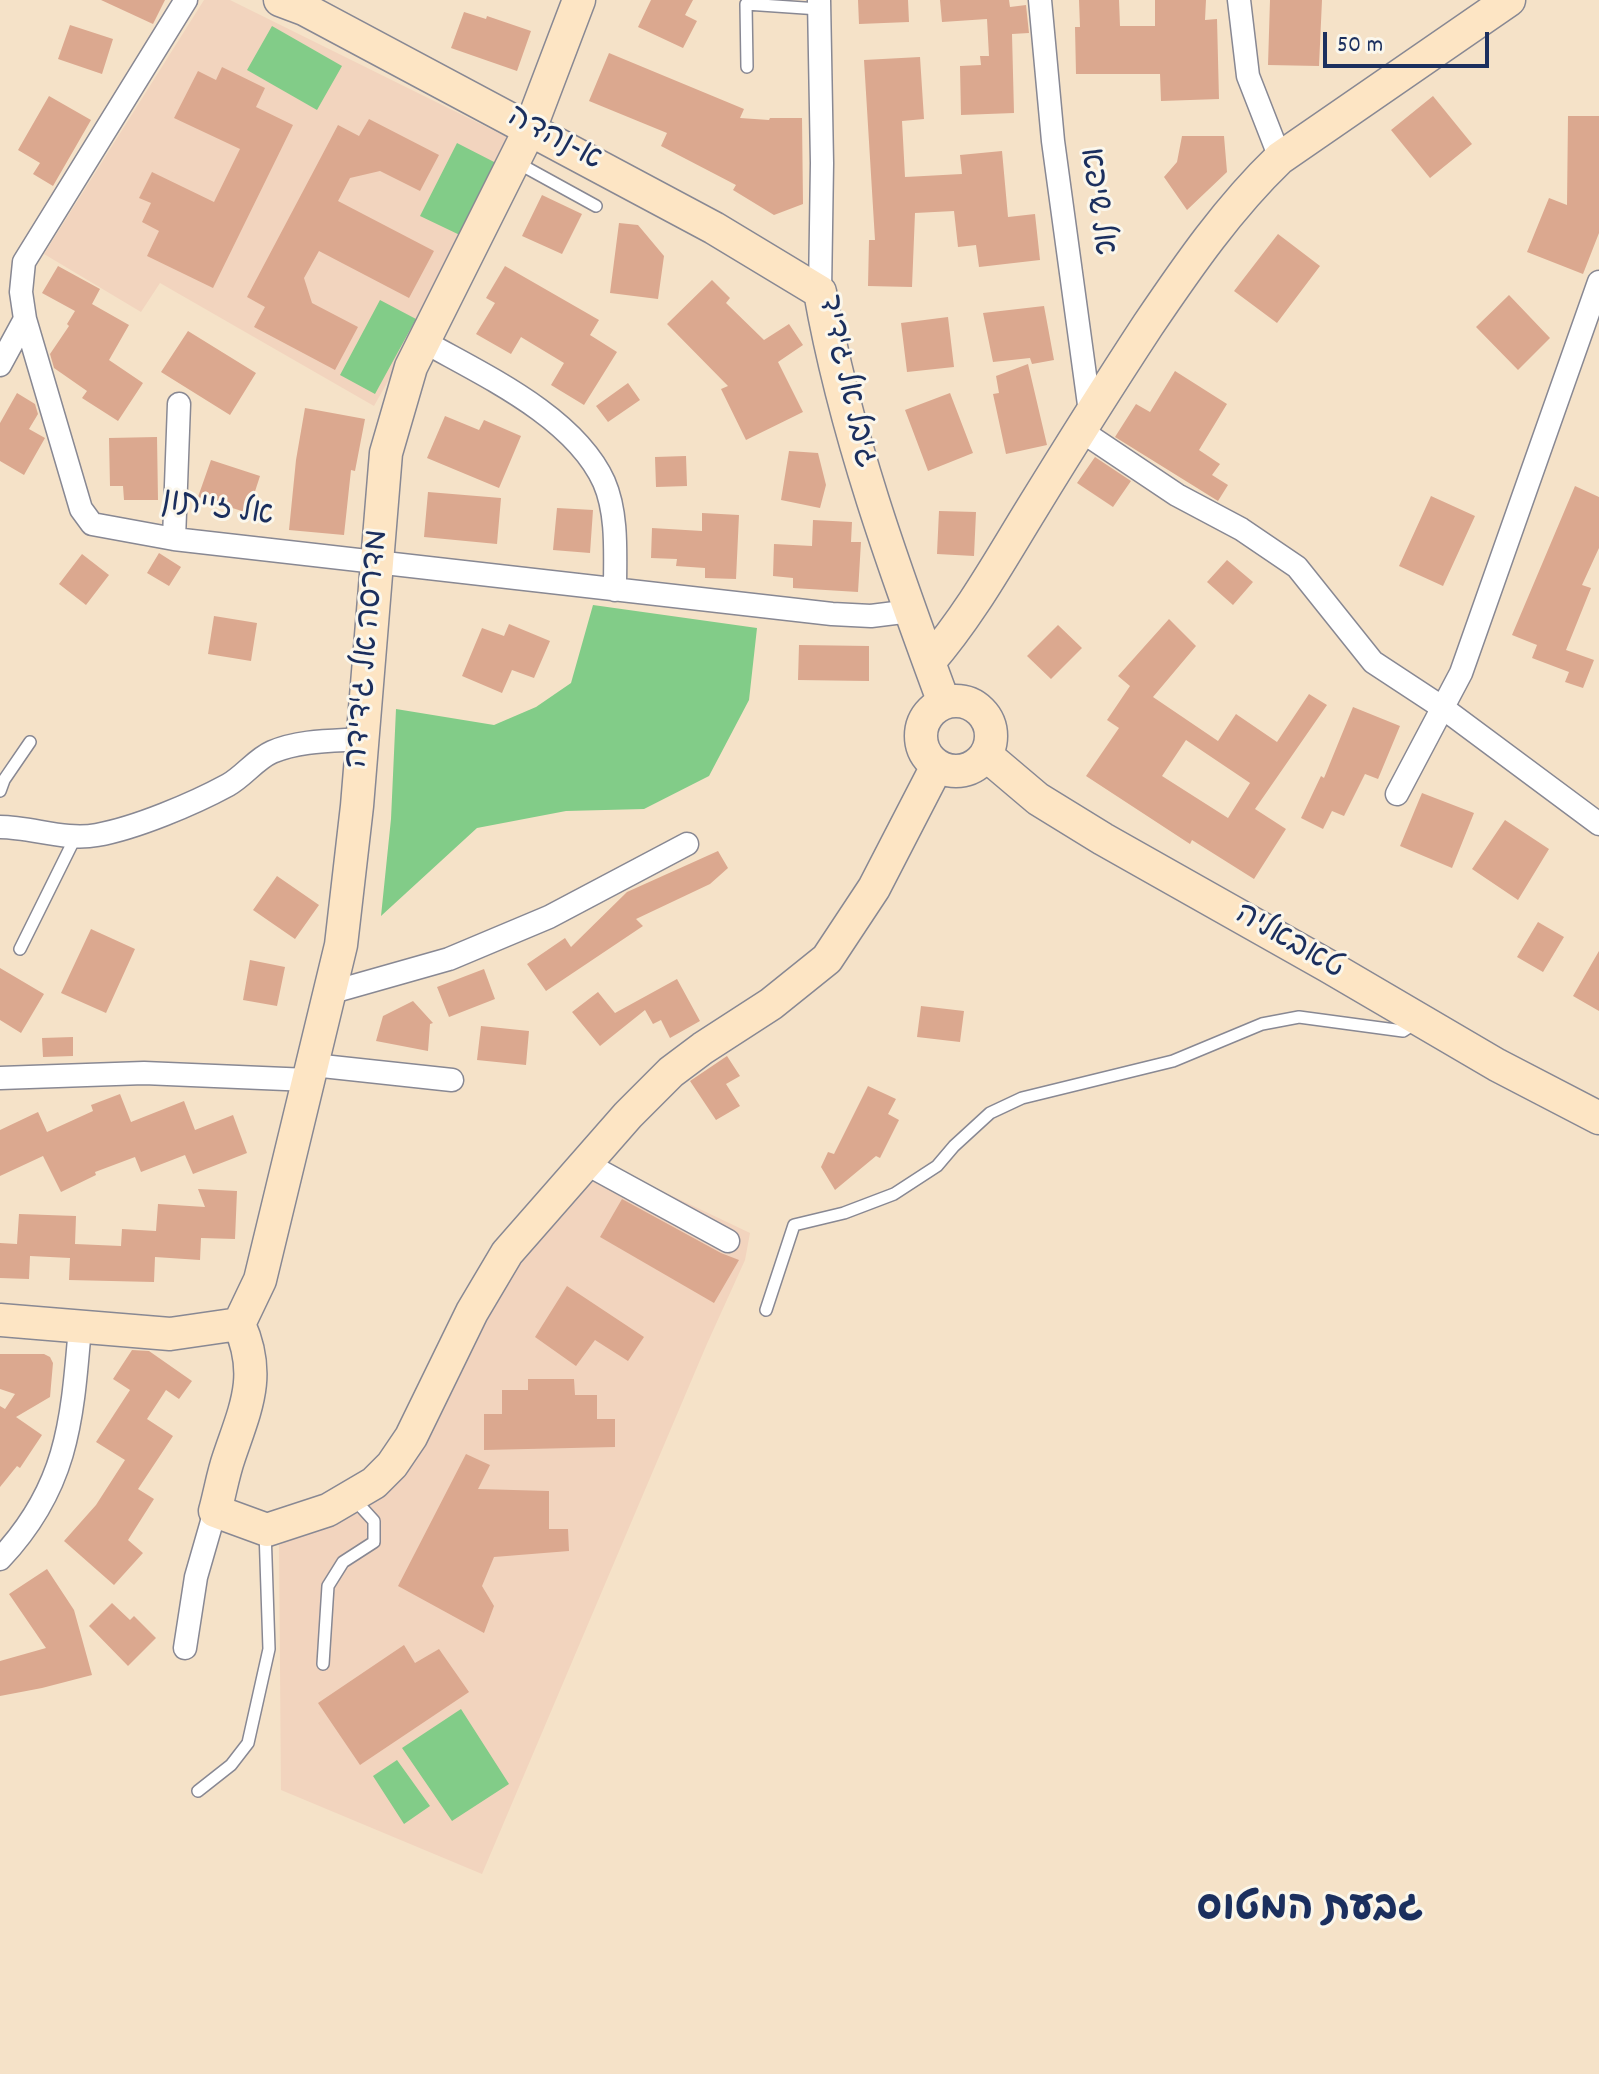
<!DOCTYPE html>
<meta charset="utf-8">
<style>
body{margin:0}
#map{position:relative;width:1599px;height:2074px;overflow:hidden;background:#f5e2c8;font-family:Dekko,sans-serif}
canvas{display:block}
.scale{position:absolute;left:1323px;top:32px;width:166px;height:36px;box-sizing:border-box;border:4px solid #1b2f5e;border-top:0;padding-left:10px;font-size:24px;line-height:28px;white-space:nowrap;color:#1b2f5e;-webkit-text-stroke:6px #fbf7ec;paint-order:stroke}
</style>
<div id="map">
<canvas width="1599" height="2074"></canvas>
<div class="scale">50 m</div>
</div>
<script>
const ctx = document.querySelector('canvas').getContext('2d');
ctx.lineJoin = 'round';
function paint(path, color) { ctx.fillStyle = color; ctx.fill(path, 'evenodd'); }
function stroke(path, color, width, dash) { ctx.strokeStyle = color; ctx.lineWidth = width; ctx.lineCap = dash ? 'butt' : 'round'; ctx.setLineDash(dash || []); ctx.stroke(path); }
function label(font, color, halo, rows, align = 'center') {
  ctx.font = font + ' Dekko,"Playpen Sans Hebrew",sans-serif'; ctx.lineWidth = 6; ctx.setLineDash([]); ctx.textBaseline = 'middle'; ctx.strokeStyle = halo; ctx.fillStyle = color; for (const [text, x, y, turn = 0] of rows) {
    ctx.save(); ctx.translate(x, y); ctx.rotate((+turn || 0) * Math.PI / 180); ctx.textAlign = isNaN(turn) ? turn : align; if (halo) ctx.strokeText(text, 0, 0); ctx.fillText(text, 0, 0); ctx.restore();
  }
}
paint(new Path2D(`
 M 204,0 L 230,0 L 521,144 L 374,406 L 160,283 L 141,312 L 44,254 Z
 M 601,1162 L 750,1233 L 745,1260 L 706,1346 L 482,1874 L 281,1790 L 279,1545 L 389,1489 L 522,1253 Z`), '#f2d4be');
paint(new Path2D(`
 M 272,26 L 342,66 L 317,110 L 247,70 Z
 M 457,143 L 500,165 L 464,237 L 420,216 Z
 M 380,300 L 416,319 L 375,394 L 340,375 Z
 M 593,605 L 757,628 L 749,700 L 709,776 L 644,809 L 566,811 L 477,828 L 381,916 L 391,819 L 396,709 L 494,725 L 536,707 L 571,683 Z
 M 461,1709 L 509,1784 L 452,1821 L 402,1748 Z
 M 397,1760 L 430,1806 L 404,1824 L 373,1776 Z`), '#82cc88');
paint(new Path2D(`
 M 101,0 L 165,0 L 153,24 Z
 M 651,0 L 693,0 L 685,15 L 697,21 L 683,48 L 638,27 Z
 M 858,0 L 908,0 L 909,22 L 859,24 Z
 M 940,0 L 1009,0 L 1010,7 L 1026,5 L 1029,33 L 1012,34 L 1014,113 L 961,115 L 960,66 L 981,65 L 980,56 L 989,56 L 987,19 L 942,22 Z
 M 1079,0 L 1119,0 L 1120,26 L 1155,26 L 1155,0 L 1206,0 L 1205,20 L 1217,19 L 1219,99 L 1161,101 L 1160,74 L 1076,74 L 1075,27 L 1080,27 Z
 M 1270,0 L 1322,0 L 1319,66 L 1268,65 Z
 M 464,12 L 486,19 L 487,16 L 531,31 L 517,71 L 451,48 Z
 M 70,25 L 113,39 L 102,74 L 58,59 Z
 M 609,53 L 744,109 L 740,118 L 769,120 L 770,118 L 802,118 L 803,204 L 774,215 L 733,190 L 736,185 L 661,146 L 667,133 L 589,101 Z
 M 920,57 L 924,119 L 902,121 L 905,177 L 962,174 L 960,155 L 1002,151 L 1008,217 L 1035,214 L 1040,260 L 979,267 L 976,245 L 958,247 L 954,211 L 915,213 L 912,287 L 868,286 L 869,240 L 875,240 L 864,60 Z
 M 222,67 L 265,88 L 256,107 L 293,125 L 213,288 L 147,256 L 159,231 L 142,222 L 151,203 L 139,198 L 152,172 L 214,202 L 240,149 L 174,118 L 198,71 L 216,80 Z
 M 49,96 L 91,120 L 53,186 L 33,174 L 40,163 L 18,150 Z
 M 1433,96 L 1472,144 L 1430,178 L 1391,130 Z
 M 1568,116 L 1599,116 L 1599,233 L 1583,274 L 1527,252 L 1549,198 L 1567,205 Z
 M 369,119 L 439,155 L 420,191 L 380,171 L 350,178 L 338,201 L 434,251 L 409,298 L 319,251 L 304,278 L 312,303 L 358,327 L 335,370 L 254,327 L 265,307 L 247,297 L 338,125 L 359,136 Z
 M 1182,136 L 1224,136 L 1227,172 L 1187,210 L 1164,177 L 1177,162 Z
 M 542,195 L 582,214 L 562,254 L 522,236 Z
 M 619,223 L 638,225 L 664,256 L 658,299 L 610,293 Z
 M 1278,234 L 1320,266 L 1277,323 L 1234,291 Z
 M 58,266 L 100,289 L 92,304 L 129,325 L 109,360 L 143,383 L 118,421 L 82,398 L 87,391 L 54,368 L 50,354 L 69,326 L 67,324 L 75,311 L 42,293 Z
 M 505,266 L 599,320 L 590,335 L 617,352 L 584,405 L 551,385 L 564,363 L 521,337 L 511,354 L 476,334 L 495,303 L 486,298 Z
 M 712,280 L 730,298 L 726,303 L 764,340 L 789,324 L 803,345 L 778,362 L 803,412 L 746,440 L 721,389 L 728,386 L 667,324 Z
 M 1509,295 L 1550,338 L 1518,370 L 1476,327 Z
 M 1044,306 L 1054,360 L 1032,364 L 1030,358 L 993,362 L 983,313 Z
 M 948,317 L 954,367 L 907,372 L 901,323 Z
 M 188,331 L 256,373 L 230,415 L 161,372 Z
 M 1028,364 L 1047,445 L 1006,454 L 993,394 L 999,393 L 996,376 Z
 M 1175,371 L 1227,404 L 1199,450 L 1220,464 L 1212,475 L 1228,485 L 1218,501 L 1115,437 L 1136,404 L 1150,412 Z
 M 628,383 L 640,400 L 608,422 L 596,406 Z
 M 17,393 L 35,404 L 38,414 L 29,429 L 45,438 L 24,475 L 0,461 L 0,423 Z
 M 950,393 L 973,453 L 928,471 L 905,410 Z
 M 305,408 L 365,419 L 355,471 L 351,470 L 344,535 L 289,530 L 296,460 Z
 M 445,416 L 479,430 L 484,420 L 521,436 L 499,488 L 427,458 Z
 M 157,437 L 158,500 L 124,500 L 123,486 L 110,486 L 109,438 Z
 M 789,451 L 818,453 L 826,485 L 820,508 L 781,500 Z
 M 686,456 L 687,486 L 656,487 L 655,457 Z
 M 1095,457 L 1131,481 L 1113,507 L 1077,483 Z
 M 211,460 L 260,476 L 248,513 L 198,497 Z
 M 1575,486 L 1599,497 L 1599,548 L 1582,585 L 1591,588 L 1566,650 L 1594,660 L 1583,688 L 1565,682 L 1569,672 L 1532,658 L 1537,645 L 1512,635 Z
 M 428,492 L 501,498 L 497,544 L 424,537 Z
 M 1431,496 L 1475,516 L 1443,586 L 1399,566 Z
 M 557,508 L 593,510 L 590,553 L 553,550 Z
 M 939,511 L 976,512 L 974,556 L 937,554 Z
 M 702,513 L 739,515 L 736,579 L 705,578 L 705,568 L 676,566 L 677,559 L 651,558 L 652,528 L 702,531 Z
 M 813,520 L 852,522 L 851,542 L 861,542 L 858,592 L 793,588 L 793,578 L 773,576 L 774,544 L 812,546 Z
 M 159,553 L 181,567 L 169,586 L 147,573 Z
 M 82,554 L 109,575 L 86,605 L 59,584 Z
 M 1227,560 L 1253,582 L 1233,605 L 1207,582 Z
 M 214,616 L 257,623 L 251,661 L 208,654 Z
 M 1169,619 L 1196,646 L 1153,697 L 1218,741 L 1236,714 L 1277,742 L 1309,694 L 1327,705 L 1255,809 L 1286,829 L 1254,879 L 1192,840 L 1190,844 L 1086,776 L 1119,728 L 1107,720 L 1130,686 L 1118,676 ZM 1186,740 L 1250,783 L 1228,818 L 1162,776 Z
 M 509,624 L 550,641 L 534,678 L 512,670 L 502,693 L 462,676 L 482,628 L 504,636 Z
 M 1058,625 L 1082,648 L 1051,679 L 1027,656 Z
 M 799,645 L 869,646 L 869,681 L 798,680 Z
 M 1353,707 L 1400,726 L 1378,779 L 1365,774 L 1344,816 L 1332,811 L 1323,829 L 1301,818 L 1321,776 L 1324,778 Z
 M 1422,793 L 1474,813 L 1452,868 L 1400,846 Z
 M 1505,820 L 1549,849 L 1518,900 L 1472,869 Z
 M 718,851 L 728,868 L 710,884 L 636,919 L 643,926 L 546,991 L 527,964 L 565,938 L 571,947 L 627,892 Z
 M 277,876 L 319,905 L 295,939 L 253,910 Z
 M 1538,922 L 1564,937 L 1543,972 L 1517,957 Z
 M 91,929 L 135,949 L 106,1013 L 61,993 Z
 M 1599,951 L 1599,1011 L 1573,996 Z
 M 250,960 L 285,967 L 277,1006 L 243,1000 Z
 M 0,968 L 44,994 L 21,1033 L 0,1020 Z
 M 484,969 L 495,999 L 449,1017 L 437,987 Z
 M 677,979 L 700,1021 L 670,1038 L 661,1020 L 653,1024 L 645,1010 L 600,1046 L 572,1012 L 598,992 L 615,1013 Z
 M 413,1001 L 433,1023 L 430,1024 L 428,1051 L 376,1041 L 383,1016 Z
 M 921,1006 L 964,1011 L 960,1042 L 917,1037 Z
 M 481,1026 L 529,1031 L 526,1065 L 477,1060 Z
 M 73,1037 L 73,1056 L 43,1057 L 42,1038 Z
 M 727,1056 L 740,1076 L 726,1084 L 740,1106 L 716,1120 L 690,1081 Z
 M 868,1086 L 896,1099 L 888,1114 L 899,1120 L 880,1158 L 876,1156 L 835,1190 L 821,1167 L 828,1152 L 834,1154 Z
 M 120,1094 L 131,1122 L 184,1101 L 195,1130 L 233,1115 L 247,1153 L 193,1174 L 185,1155 L 141,1172 L 135,1157 L 95,1172 L 96,1175 L 61,1192 L 43,1156 L 0,1176 L 0,1130 L 38,1112 L 47,1132 L 93,1111 L 91,1105 Z
 M 198,1189 L 237,1191 L 235,1239 L 201,1238 L 200,1260 L 155,1257 L 154,1282 L 69,1280 L 70,1258 L 30,1256 L 29,1279 L 0,1278 L 0,1243 L 17,1244 L 19,1214 L 76,1216 L 75,1244 L 121,1246 L 122,1229 L 156,1231 L 158,1204 L 205,1207 Z
 M 622,1199 L 721,1253 L 739,1260 L 714,1303 L 600,1237 Z
 M 567,1286 L 644,1337 L 628,1361 L 595,1340 L 576,1366 L 535,1337 Z
 M 132,1350 L 149,1351 L 192,1381 L 179,1399 L 166,1390 L 147,1419 L 173,1436 L 138,1489 L 154,1499 L 128,1540 L 143,1553 L 114,1585 L 64,1541 L 96,1505 L 125,1460 L 96,1442 L 130,1390 L 113,1379 Z
 M 0,1354 L 44,1354 L 50,1357 L 53,1363 L 50,1397 L 16,1417 L 42,1435 L 20,1468 L 17,1466 L 0,1487 L 0,1406 L 5,1409 L 15,1394 L 0,1389 Z
 M 528,1379 L 574,1379 L 575,1395 L 597,1395 L 597,1419 L 615,1419 L 615,1447 L 484,1450 L 484,1414 L 502,1414 L 502,1390 L 528,1390 Z
 M 466,1454 L 490,1465 L 478,1489 L 549,1491 L 549,1529 L 568,1529 L 569,1551 L 494,1557 L 482,1586 L 494,1606 L 484,1633 L 398,1586 Z
 M 47,1569 L 74,1610 L 92,1675 L 42,1688 L 0,1696 L 0,1661 L 46,1648 L 9,1594 Z
 M 112,1603 L 130,1620 L 134,1616 L 156,1638 L 128,1666 L 89,1626 Z
 M 404,1645 L 415,1663 L 439,1649 L 469,1692 L 360,1765 L 318,1703 Z`), '#dba88f');
const lane = new Path2D(`
 M 747,67 L 746,4 L 819,9
 M 516,162 L 596,206
 M 0,791 L 4,780 L 30,742
 M 20,949 L 76,836
 M 766,1310 L 794,1225 L 844,1213 L 894,1194 L 937,1166 L 954,1146 L 990,1113 L 1022,1098 L 1173,1061 L 1262,1024 L 1299,1017 L 1403,1031 L 1417,1022
 M 323,1664 L 328,1586 L 343,1562 L 374,1542 L 374,1521 L 354,1499
 M 198,1791 L 231,1765 L 248,1743 L 269,1649 L 265,1530`);
const street = new Path2D(`
 M 186,0 L 24,262 L 21,292 L 25,319 L 81,509 L 92,524 L 174,539 L 832,614 L 871,616 L 911,611
 M 819,0 L 822,163 L 820,292
 M 1040,0 L 1053,141 L 1090,412
 M 1239,0 L 1248,76 L 1280,158
 M 423,341 C 483,375 574,416 604,482 C 618,514 615,555 615,590
 M 0,365 L 25,319
 M 1080,430 L 1177,495 L 1241,529 L 1297,567 L 1373,662 L 1443,708 L 1599,824
 M 174,539 L 179,404
 M 1397,794 L 1461,673 L 1599,282
 M 0,827 C 32,827 65,841 97,835 C 136,828 193,804 228,785 C 244,776 256,759 272,752 C 300,740 333,741 363,739
 M 329,993 L 449,959 L 549,917 L 687,844
 M 313,1065 L 452,1080
 M 0,1078 L 144,1073 L 309,1080
 M 585,1163 L 728,1241
 M 0,1559 C 68,1487 72,1421 80,1327
 M 185,1648 L 196,1577 L 215,1511`);
const secondary = new Path2D(`
 M 280,0 L 304,9 L 714,228 L 820,292 C 845,433 894,568 944,703
 M 929,662 C 969,616 999,562 1031,510 C 1069,448 1108,386 1148,325 C 1188,266 1228,208 1280,158 L 1509,0
 M921 736a35 35 0 1 1 70 0a35 35 0 1 1-70 0Z
 M 986,755 L 1038,799 L 1103,839 L 1328,966 L 1497,1065 L 1599,1118
 M 0,1320 L 170,1334 L 239,1324
 M 239,1324 L 260,1280 L 341,945 L 357,806 L 386,453 L 411,367 L 530,129 L 579,0
 M 239,1324 C 262,1375 246,1407 229,1457 C 223,1474 220,1493 215,1511 L 267,1530 L 328,1510 L 374,1483 L 392,1465 L 411,1437 L 472,1312 L 507,1253 L 628,1115 L 671,1072 L 703,1048 L 771,1004 L 827,959 L 874,888 L 937,766`);
stroke(lane, '#888893', 14);
stroke(street, '#888893', 25);
stroke(secondary, '#888893', 35);
stroke(lane, '#fff', 11);
stroke(street, '#fff', 22);
stroke(secondary, '#fde5c4', 32);
label('32px', '#1b2f5e', '#fbf7ec', [
 ["א-נהדה",553,141,28],
 ["אל שיפא",1094,202,82],
 ["ג'בל אל ג'דיד",844,382,77],
 ["אל זייתון",217,511,8],
 ["מדרסה אל ג'דידה",370,649,-85],
 ["טאבאליה",1288,944,30]
]);
label('bold 40px', '#1b2f5e', '#fbf7ec', [
 ["גבעת המטוס",1310,1913]
]);
</script>
